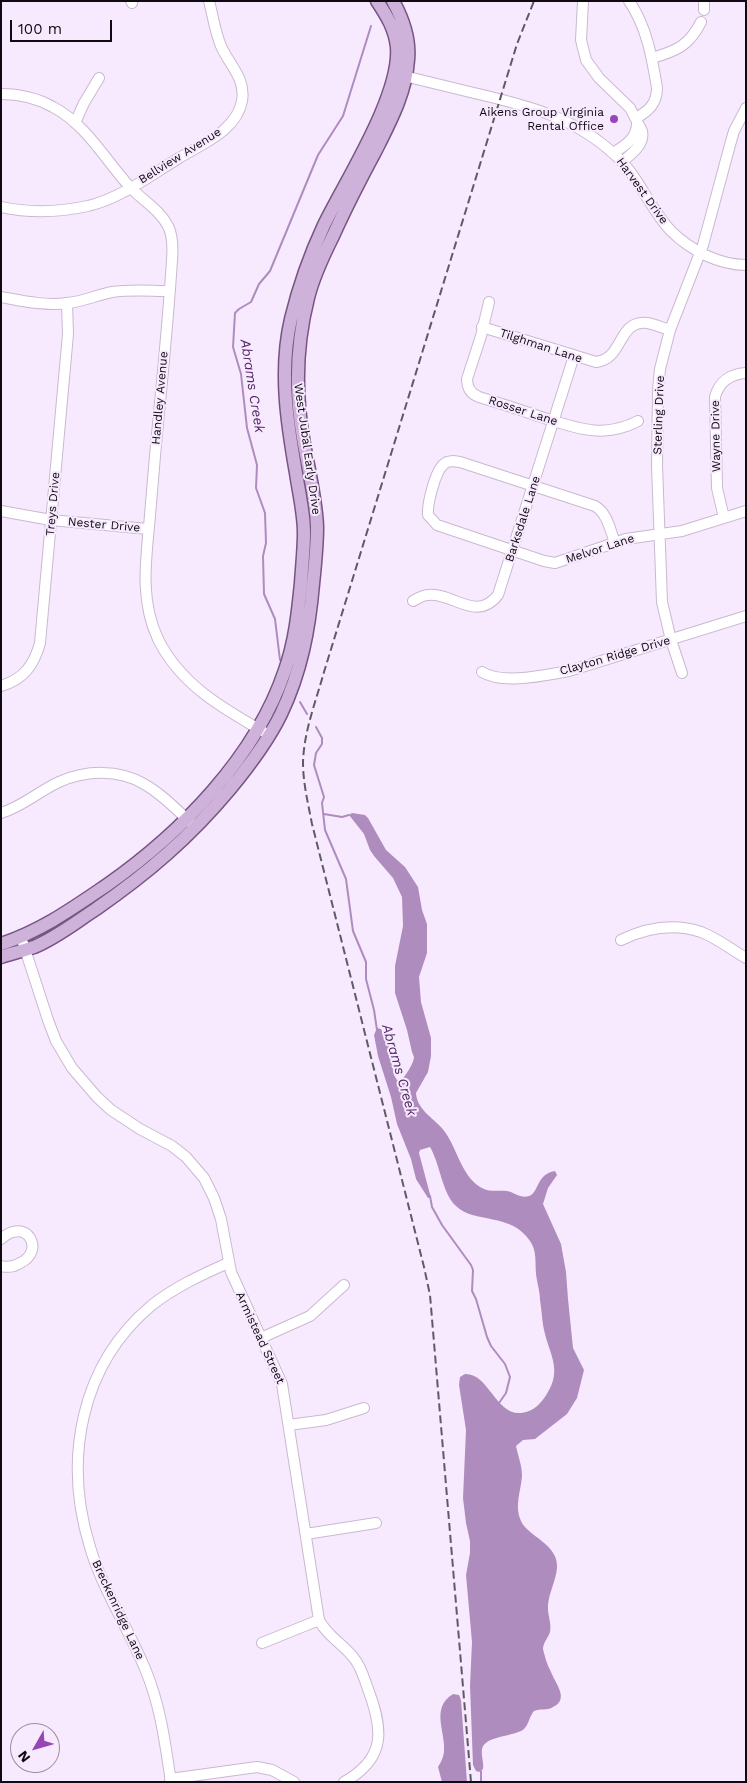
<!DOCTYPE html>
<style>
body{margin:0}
#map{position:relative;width:747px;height:1783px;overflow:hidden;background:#f8eafe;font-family:"Work Sans",sans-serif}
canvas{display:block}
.frame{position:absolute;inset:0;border:2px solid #0f0a12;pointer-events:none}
.north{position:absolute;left:10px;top:1723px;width:50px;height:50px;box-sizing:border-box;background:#f8eafe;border:1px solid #9b90a0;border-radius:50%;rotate:232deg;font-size:14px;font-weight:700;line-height:20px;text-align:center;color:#0f0a12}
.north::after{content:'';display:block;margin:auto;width:18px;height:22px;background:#9746b6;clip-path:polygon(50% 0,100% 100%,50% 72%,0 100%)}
.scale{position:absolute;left:10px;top:20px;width:102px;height:22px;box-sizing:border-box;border:2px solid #0f0a12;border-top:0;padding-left:6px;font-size:15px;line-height:18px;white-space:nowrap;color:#0f0a12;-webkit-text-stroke:4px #f8eafe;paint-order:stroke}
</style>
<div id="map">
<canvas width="747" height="1783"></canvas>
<div class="frame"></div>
<div class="north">N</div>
<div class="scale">100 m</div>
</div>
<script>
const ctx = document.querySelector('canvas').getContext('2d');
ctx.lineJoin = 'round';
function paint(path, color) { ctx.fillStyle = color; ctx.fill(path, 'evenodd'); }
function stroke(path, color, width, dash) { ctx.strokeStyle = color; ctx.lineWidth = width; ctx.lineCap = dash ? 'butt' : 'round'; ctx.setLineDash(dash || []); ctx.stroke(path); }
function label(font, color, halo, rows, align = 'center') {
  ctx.font = font + ' "Work Sans",sans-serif'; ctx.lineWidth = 4; ctx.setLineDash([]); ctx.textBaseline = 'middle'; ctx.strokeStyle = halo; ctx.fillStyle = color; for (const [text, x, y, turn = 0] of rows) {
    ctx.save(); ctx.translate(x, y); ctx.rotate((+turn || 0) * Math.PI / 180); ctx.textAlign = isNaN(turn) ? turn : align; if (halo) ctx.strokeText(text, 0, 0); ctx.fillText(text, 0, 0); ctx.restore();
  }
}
paint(new Path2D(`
 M 352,813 L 365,815 L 368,818 L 386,850 L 405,867 L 418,887 L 422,910 L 427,924 L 427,953 L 419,977 L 421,1002 L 431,1038 L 431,1056 L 428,1072 L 416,1093 C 417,1111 436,1119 445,1132 C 458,1150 462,1179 484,1189 C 491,1192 499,1190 507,1191 C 514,1192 521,1199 529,1196 C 539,1193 536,1174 555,1171 L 557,1175 L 548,1188 L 543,1204 L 561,1244 L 566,1272 L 568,1299 L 573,1348 L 584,1370 L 577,1398 L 567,1414 L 535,1439 L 523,1440 L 516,1446 C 518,1456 522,1465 522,1476 C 521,1491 514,1506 521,1521 C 527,1536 559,1544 557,1568 C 556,1580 549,1593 548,1605 C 547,1614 552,1623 550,1632 C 548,1638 543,1643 543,1649 C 545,1657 547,1665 551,1672 C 555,1683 570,1699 553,1707 C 547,1711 540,1708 534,1711 C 529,1717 529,1724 524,1729 C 515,1737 485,1735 482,1749 C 481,1756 484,1763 483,1769 L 479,1772 L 476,1771 L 473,1765 L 470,1686 L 472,1642 L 466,1575 L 470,1553 L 470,1541 L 466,1523 L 463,1498 L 466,1430 L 459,1385 L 460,1377 L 465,1374 C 491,1373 497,1424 529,1411 C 541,1407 553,1387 554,1375 C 556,1362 548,1347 545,1334 C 542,1323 542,1312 540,1300 C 540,1291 537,1283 536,1274 C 535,1262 537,1251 530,1241 C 511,1212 474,1224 456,1206 C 442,1193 440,1164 430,1147 L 420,1150 L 419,1153 L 431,1198 L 428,1198 L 416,1179 L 411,1159 L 397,1124 L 391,1097 L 378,1056 L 374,1035 L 377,1028 L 381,1029 L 391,1051 L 394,1075 L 397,1080 L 400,1081 C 405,1077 414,1063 414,1057 L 412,1052 L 407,1030 L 395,993 L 395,966 L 403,926 L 402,897 L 393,878 L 374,856 L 370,850 L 364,834 L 349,815 Z
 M 453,1694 L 459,1695 L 461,1700 L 467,1782 L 442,1782 L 438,1767 C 441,1762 443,1758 444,1752 C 446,1732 430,1708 453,1694 Z`), '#af8cbe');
stroke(new Path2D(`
 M 280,660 L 275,619 L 264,594 L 263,556 L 266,543 L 265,513 L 256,488 L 257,465 L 247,428 L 241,374 L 233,347 L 235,313 L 239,309 L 251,302 L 259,284 L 270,271 L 318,155 L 343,116 L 371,26
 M 300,702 L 307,714
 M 316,727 L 322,738 L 322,744 L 316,753 L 314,765 L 324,797 L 322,803 L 325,830 L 346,879 L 353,931 L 366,962 L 366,979 L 374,1010 L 377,1030
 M 324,814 L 342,817 L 349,815
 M 430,1196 L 432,1207 L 442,1225 L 471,1265 L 473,1270 L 472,1291 L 476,1299 L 487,1337 L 491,1346 L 505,1364 L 510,1377 L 506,1393 L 499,1403
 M 481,1782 L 481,1771`), '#af8cbe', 2);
const minor = new Path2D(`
 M 131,1 L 132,3
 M 583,1 L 581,40 L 586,60 L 599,78 L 630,108 L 642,131 C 645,145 631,154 622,162
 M 629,1 C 647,27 652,58 657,88 C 657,103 649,111 636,118
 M 704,1 L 704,10
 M 652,58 C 676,51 689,46 701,22
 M 400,75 C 425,81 449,87 474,93 C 526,105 575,117 615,155 C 639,176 649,208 671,231 C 681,241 693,249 705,255 C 718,261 732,265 746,265
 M 1,94 C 19,94 37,98 53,107 C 86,124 106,161 130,187 C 143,201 159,209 168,226 C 173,236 173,248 172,260 C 168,325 161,390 155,456 C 153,480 151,503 149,527 C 145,566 141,603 158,639 C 180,684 222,708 264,732
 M 75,123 L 84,103 L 99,78
 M 613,153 C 626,145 638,138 637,121
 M 1,207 C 29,213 60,212 88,206 C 121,198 151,175 179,158 C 194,149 211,141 224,130 C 233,122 240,112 242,101 C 246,78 229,65 221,46 C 215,32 213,16 209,1
 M 1,297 C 23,301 44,306 67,303 C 82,302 97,295 112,292 C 131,289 151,291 170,291
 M 489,302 L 481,336 L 467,379 C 467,388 471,394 479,397 C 499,403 518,409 538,416 C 574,427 602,440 638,421
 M 482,327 L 596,362 C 624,359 617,320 647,323 C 654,324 663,328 670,330
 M 1,511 L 51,520 L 148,529
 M 724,518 L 717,488 L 715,397 C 719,382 730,374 746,373
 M 615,543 C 610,529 607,513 595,506 L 460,462 C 454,461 448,460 444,464 C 435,471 427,505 428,515 L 437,525 L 544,561 L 555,563 L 626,539 L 682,531 L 746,511
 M 413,601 C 418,598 423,595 428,595 C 453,592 476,623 498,595 L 574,356
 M 482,672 C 503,685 545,675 569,671 L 746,616
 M 682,673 L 671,640 L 662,602 L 657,465 L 658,390 L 660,369 L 670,330 L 703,245 L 730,145 L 734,131 L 746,108
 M 1,686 C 24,679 34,665 40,643 L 68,334 L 67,303
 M 1,813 C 22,807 39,791 59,782 C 86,770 119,769 144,784 C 162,794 177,810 192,824
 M 621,940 C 646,928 674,923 701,932 C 717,938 732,950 746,958
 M 23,943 L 48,1020 L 56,1041 L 72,1068 L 97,1097 L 111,1110 L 140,1129 L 172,1146 L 186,1157 L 204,1178 L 214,1198 L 221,1219 L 231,1272 L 282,1384 L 319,1620 C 327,1636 342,1643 353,1657 C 361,1666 364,1678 368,1689 C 383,1729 387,1758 344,1782
 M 1,1239 C 27,1216 46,1251 20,1263 C 14,1267 9,1268 1,1266
 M 261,1338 L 310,1316 L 344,1285
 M 289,1425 L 326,1420 L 364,1408
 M 306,1534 L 376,1523
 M 262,1643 L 319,1620
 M 170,1779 L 257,1767 L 272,1770 L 294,1782
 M 171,1782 C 165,1743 161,1708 146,1671 C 129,1629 103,1591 90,1547 C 63,1460 80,1365 152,1305 C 175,1287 201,1275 228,1263`);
const major = new Path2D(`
 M 1,944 C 41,931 73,908 107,885 C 181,833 256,757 285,670 C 295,642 298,613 301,583 C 302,567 304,550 304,533 C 304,513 299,493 296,473 C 287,422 279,370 291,319 C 299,286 310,255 324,225 C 346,180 401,95 397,47 C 395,29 387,16 377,1
 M 1,957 C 12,953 23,951 34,947 C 56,938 76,922 96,909 C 148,873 190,837 230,789 C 249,766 268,741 281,714 C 301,672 309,630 313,584 C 315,565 317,546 317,527 C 316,498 308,468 303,438 C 295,391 296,345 308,298 C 313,277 323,256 333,236 C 346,207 361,178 376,150 C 390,122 406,92 408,60 C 410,40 403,19 393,1`);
stroke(minor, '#c9b9d0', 12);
stroke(major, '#765583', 15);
stroke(minor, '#fff', 10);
stroke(major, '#ceb2d9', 12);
stroke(new Path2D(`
 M 471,1782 L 430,1295 L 424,1267 L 312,824 C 308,803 303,783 303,762 C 304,731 316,701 324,672 L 517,44 L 534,1`), '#615965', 2, [8, 4]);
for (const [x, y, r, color] of [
 [614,119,5,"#9746b6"]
]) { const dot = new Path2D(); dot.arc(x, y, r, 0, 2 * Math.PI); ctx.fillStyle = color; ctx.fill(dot); stroke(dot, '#f8eafe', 2); }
label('12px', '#0f0a12', '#f8eafe', [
 ["Aikens Group Virginia",604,112],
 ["Rental Office",604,126]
], 'right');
label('12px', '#0f0a12', '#f8eafe', [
 ["Bellview Avenue",180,156,-32],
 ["Harvest Drive",642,191,54],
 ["Tilghman Lane",541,346,18],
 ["Handley Avenue",160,398,-85],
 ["Rosser Lane",523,411,18],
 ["Sterling Drive",659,415,-88],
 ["Wayne Drive",716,436,-91],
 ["West Jubal Early Drive",307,449,82],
 ["Treys Drive",53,504,-85],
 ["Barksdale Lane",523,519,-72],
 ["Nester Drive",104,525,5],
 ["Melvor Lane",600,549,-18],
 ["Clayton Ridge Drive",615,656,-16],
 ["Armistead Street",260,1338,65],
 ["Breckenridge Lane",118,1610,65]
]);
label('italic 14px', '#542865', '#f8eafe', [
 ["Abrams Creek",252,386,81],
 ["Abrams Creek",399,1070,74]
]);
</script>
